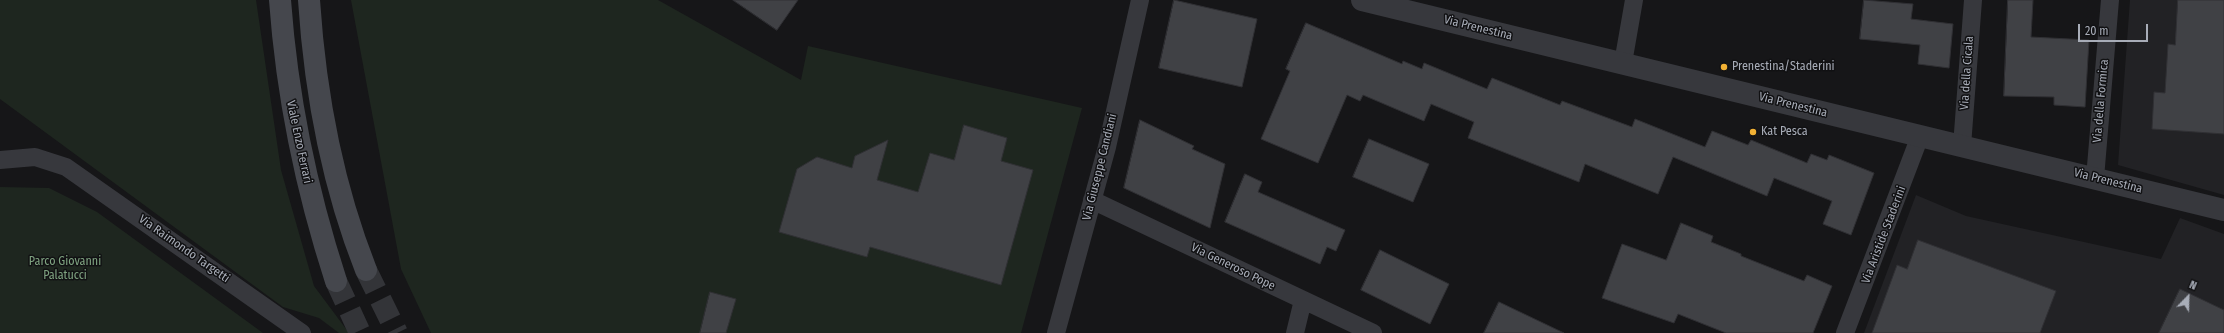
<!DOCTYPE html>
<style>
body{margin:0}
#map{position:relative;width:2224px;height:333px;overflow:hidden;background:#161618;font-family:"Fira Sans Condensed",sans-serif}
canvas{display:block}
.north{position:absolute;left:2168px;top:277px;width:40px;height:40px;-webkit-text-stroke:3px #111113;paint-order:stroke;rotate:23deg;font-size:11px;font-weight:700;line-height:16px;text-align:center;color:#a8adb8}
.north::after{content:'';display:block;margin:auto;width:14px;height:18px;background:#a8adb8;clip-path:polygon(50% 0,100% 100%,50% 72%,0 100%)}
.scale{position:absolute;left:2078px;top:24px;width:70px;height:18px;box-sizing:border-box;border:2px solid #a8adb8;border-top:0;padding-left:5px;font-size:12px;line-height:14px;white-space:nowrap;color:#a8adb8;-webkit-text-stroke:3px #111113;paint-order:stroke}
</style>
<div id="map">
<canvas width="2224" height="333"></canvas>
<div class="north">N</div>
<div class="scale">20 m</div>
</div>
<script>
const ctx = document.querySelector('canvas').getContext('2d');
ctx.lineJoin = 'round';
function paint(path, color) { ctx.fillStyle = color; ctx.fill(path, 'evenodd'); }
function stroke(path, color, width, dash) { ctx.strokeStyle = color; ctx.lineWidth = width; ctx.lineCap = dash ? 'butt' : 'round'; ctx.setLineDash(dash || []); ctx.stroke(path); }
function label(font, color, halo, rows, align = 'center') {
  ctx.font = font + ' "Fira Sans Condensed",sans-serif'; ctx.lineWidth = 3; ctx.setLineDash([]); ctx.textBaseline = 'middle'; ctx.strokeStyle = halo; ctx.fillStyle = color; for (const [text, x, y, turn = 0] of rows) {
    ctx.save(); ctx.translate(x, y); ctx.rotate((+turn || 0) * Math.PI / 180); ctx.textAlign = isNaN(turn) ? turn : align; if (halo) ctx.strokeText(text, 0, 0); ctx.fillText(text, 0, 0); ctx.restore();
  }
}
paint(new Path2D(`
 M 2130,0 L 2224,0 L 2224,195 L 2118,165 Z
 M 1916,195 L 1966,216 L 2161,259 L 2180,218 L 2224,234 L 2224,333 L 1864,333 Z`), '#222225');
paint(new Path2D(`
 M 0,0 L 256,0 L 281,170 L 314,286 L 349,333 L 339,333 L 319,318 L 283,307 L 0,99 Z
 M 351,0 L 658,0 L 801,80 L 808,46 L 1082,108 L 1021,333 L 431,333 L 401,269 Z
 M 0,187 L 49,188 L 97,212 L 263,333 L 0,333 Z`), '#1e261f');
const building = new Path2D(`
 M 733,0 L 798,0 L 777,30 Z
 M 1174,0 L 1257,19 L 1242,87 L 1159,68 Z
 M 1864,0 L 1913,4 L 1911,19 L 1953,24 L 1949,68 L 1918,64 L 1920,45 L 1860,39 Z
 M 2008,0 L 2033,0 L 2031,37 L 2089,40 L 2085,107 L 2054,105 L 2054,97 L 2004,96 Z
 M 2178,0 L 2224,0 L 2224,134 L 2152,129 L 2154,92 L 2165,93 L 2168,44 L 2175,45 Z
 M 1306,23 L 1402,64 L 1403,61 L 1422,69 L 1424,63 L 1487,89 L 1492,78 L 1560,105 L 1562,101 L 1632,127 L 1635,119 L 1705,147 L 1712,131 L 1748,145 L 1751,140 L 1807,163 L 1811,154 L 1827,160 L 1829,155 L 1874,173 L 1851,235 L 1823,224 L 1832,201 L 1774,178 L 1767,196 L 1673,157 L 1658,194 L 1585,164 L 1579,182 L 1468,138 L 1474,122 L 1431,104 L 1424,121 L 1363,95 L 1360,101 L 1347,95 L 1318,163 L 1261,139 L 1290,71 L 1286,69 Z
 M 1140,120 L 1194,146 L 1192,149 L 1225,164 L 1210,228 L 1124,188 Z
 M 964,125 L 1007,138 L 1001,161 L 1033,170 L 1001,285 L 870,247 L 867,257 L 779,232 L 797,169 L 817,157 L 852,168 L 855,156 L 888,140 L 877,180 L 918,192 L 930,153 L 954,160 Z
 M 1369,139 L 1429,164 L 1413,202 L 1353,177 Z
 M 1245,174 L 1262,182 L 1258,192 L 1345,230 L 1336,251 L 1327,247 L 1320,264 L 1225,222 Z
 M 1681,223 L 1713,236 L 1711,242 L 1741,254 L 1741,256 L 1804,281 L 1807,275 L 1832,286 L 1813,333 L 1726,333 L 1678,314 L 1674,323 L 1602,298 L 1622,244 L 1666,260 Z
 M 1918,240 L 2056,291 L 2040,333 L 1872,333 L 1897,265 L 1907,269 Z
 M 1380,250 L 1449,284 L 1430,324 L 1361,290 Z
 M 2180,289 L 2224,310 L 2224,333 L 2159,333 Z
 M 710,292 L 736,299 L 726,333 L 700,333 Z
 M 1499,302 L 1564,333 L 1484,333 Z`);
paint(building, '#404145');
stroke(building, '#303034', 1);
stroke(new Path2D(`
 M 366,270 L 397,333
 M 336,281 L 360,333`), '#333438', 22, [22, 11]);
stroke(new Path2D(`
 M 1623,63 L 1634,0
 M 1962,146 L 1973,0
 M 0,160 L 35,157 L 66,167 L 302,333
 M 2095,178 L 2110,0
 M 1092,200 L 1373,333
 M 1056,333 L 1107,147 L 1140,0
 M 1295,333 L 1303,300
 M 1845,333 L 1920,136`), '#37383d', 18);
stroke(new Path2D(`
 M 1362,0 L 2224,210`), '#37383d', 22);
stroke(new Path2D(`
 M 280,0 C 287,97 306,189 336,281
 M 309,0 C 315,92 332,184 366,270`), '#45474d', 22);
for (const [x, y, r, color] of [
 [1724,67,4,"#f2b134"],
 [1753,132,4,"#f2b134"]
]) { const dot = new Path2D(); dot.arc(x, y, r, 0, 2 * Math.PI); ctx.fillStyle = color; ctx.fill(dot); stroke(dot, '#111113', 1.5); }
label('12px', '#a8adb8', '#111113', [
 ["Via Prenestina",1478,28,14],
 ["Via della Cicala",1967,73,-86],
 ["Via della Formica",2101,101,-85],
 ["Via Prenestina",1793,105,14],
 ["Viale Enzo Ferrari",299,142,78],
 ["Via Giuseppe Candiani",1100,167,-76],
 ["Via Prenestina",2108,181,14],
 ["Via Aristide Staderini",1884,235,-69],
 ["Via Raimondo Targetti",184,249,35],
 ["Via Generoso Pope",1233,267,26]
]);
label('12px', '#a8adb8', '#111113', [
 ["Prenestina/Staderini",1732,67],
 ["Kat Pesca",1761,132]
], 'left');
label('12px', '#7fa381', '#111113', [
 ["Parco Giovanni",65,262],
 ["Palatucci",65,276]
]);
</script>
